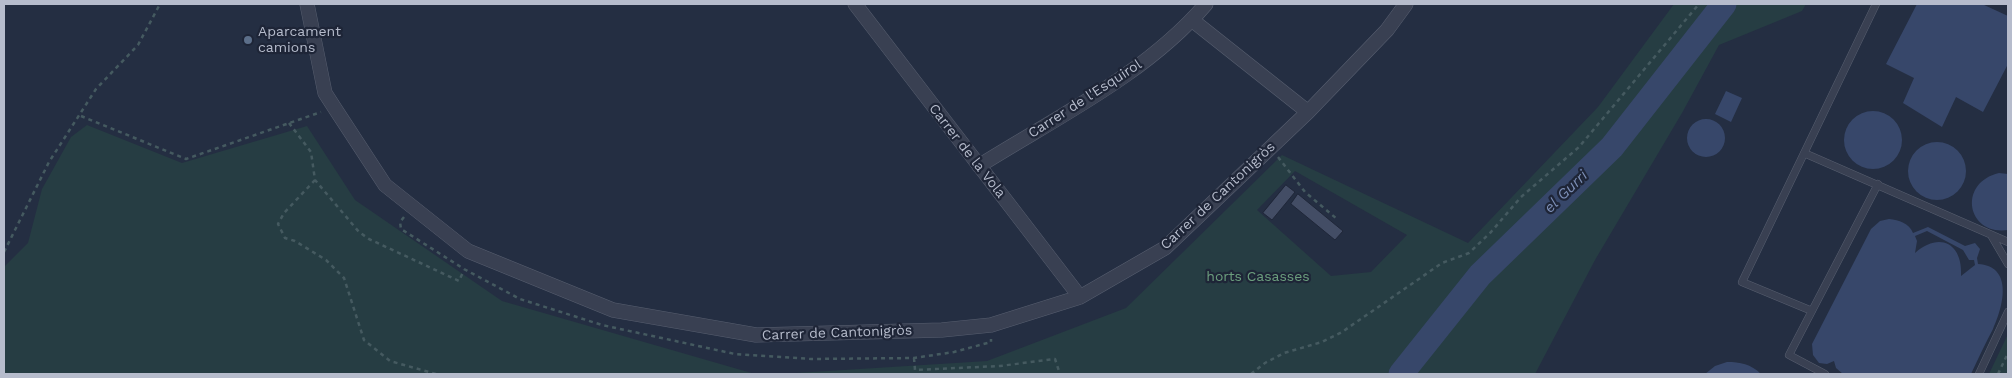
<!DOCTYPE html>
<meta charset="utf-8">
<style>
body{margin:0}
#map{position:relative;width:2012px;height:378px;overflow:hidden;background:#242e42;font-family:"Work Sans",sans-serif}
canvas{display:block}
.frame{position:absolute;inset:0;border:5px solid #b6bccc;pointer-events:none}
</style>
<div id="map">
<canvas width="2012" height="378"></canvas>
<div class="frame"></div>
</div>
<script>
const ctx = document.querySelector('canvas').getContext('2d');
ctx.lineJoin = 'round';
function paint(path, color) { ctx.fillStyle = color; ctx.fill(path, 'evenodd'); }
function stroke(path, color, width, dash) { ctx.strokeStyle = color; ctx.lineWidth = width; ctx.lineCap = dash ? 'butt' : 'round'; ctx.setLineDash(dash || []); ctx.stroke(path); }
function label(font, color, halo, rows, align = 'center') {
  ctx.font = font + ' "Work Sans",sans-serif'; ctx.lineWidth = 4.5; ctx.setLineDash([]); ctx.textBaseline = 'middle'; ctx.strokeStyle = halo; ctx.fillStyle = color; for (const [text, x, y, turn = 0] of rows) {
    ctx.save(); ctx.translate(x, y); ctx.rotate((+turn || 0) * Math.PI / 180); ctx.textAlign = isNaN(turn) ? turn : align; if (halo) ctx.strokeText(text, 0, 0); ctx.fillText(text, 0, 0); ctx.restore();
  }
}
paint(new Path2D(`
 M 1674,4 L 1806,4 L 1802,11 L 1719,45 L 1682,113 L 1595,260 L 1535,374 L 780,374 L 987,361 L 1126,308 L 1282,155 L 1468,243 L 1598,107 ZM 1295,171 L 1407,235 L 1371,272 L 1331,276 L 1257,210 Z
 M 87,125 L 182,163 L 307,126 L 355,200 L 502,301 L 755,374 L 4,374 L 4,267 L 28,243 L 42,189 L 71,137 Z
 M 2008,334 L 2008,374 L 1989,374 Z`), '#263d43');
paint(new Path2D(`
 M 1917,4 L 1982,4 L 2008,16 L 2008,64 L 1983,112 L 1956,97 L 1942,127 L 1903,103 L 1914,78 L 1886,64 Z
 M 1726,91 L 1742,98 L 1731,122 L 1715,114 Z
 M1844 140a29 29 0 1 1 58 0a29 29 0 1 1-58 0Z
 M1687 138a19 19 0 1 1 38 0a19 19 0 1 1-38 0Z
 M1908 171a29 29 0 1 1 58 0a29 29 0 1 1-58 0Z
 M 1999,173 L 2008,174 L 2008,230 C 1967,236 1957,183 1999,173 Z
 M 1889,219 C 1899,220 1909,223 1913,233 L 1928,227 L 1965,246 L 1975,243 L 1980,249 L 1977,258 L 1978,264 C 2012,266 2005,303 1993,329 C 1985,344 1978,359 1971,374 L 1843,374 L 1836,368 L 1834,361 L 1827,364 L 1819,363 L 1813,355 L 1812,344 L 1871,229 L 1880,221 ZM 1927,231 L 1963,250 L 1969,260 L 1974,260 L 1975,265 L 1961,276 C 1963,244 1940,231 1915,253 L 1917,241 L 1915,236 Z
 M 1727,362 C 1740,362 1751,364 1761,374 L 1705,374 L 1715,366 Z`), '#37476a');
stroke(new Path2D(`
 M 1401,374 L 1480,275 L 1612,147 L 1724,4`), '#37476a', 25);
const building = new Path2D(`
 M 1286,185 L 1295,192 L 1272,220 L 1263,213 Z
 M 1298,194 L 1343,231 L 1335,240 L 1291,204 Z`);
paint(building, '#434d65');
stroke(building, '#202739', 1);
const service = new Path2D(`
 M 1804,153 L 2008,242
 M 1991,235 L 2008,264
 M 1812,311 L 1742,282 L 1876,4
 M 1825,374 L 1789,355 L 1878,184
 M 1979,374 L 2008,312`);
const minor = new Path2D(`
 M 307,4 L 325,93 L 334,107 L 385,185 L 468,251 L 613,310 L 756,335 L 942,330 L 991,325 L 1080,297 L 1165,248 L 1308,112 L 1387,30 L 1406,4
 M 855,4 L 1080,297
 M 1192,20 L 1308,112
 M 979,166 C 1057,117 1146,74 1206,4`);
stroke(service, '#575e6f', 8);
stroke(minor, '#575e6f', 15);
stroke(new Path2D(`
 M 81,116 L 186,159 L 321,112
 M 289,123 L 311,152 L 315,180 L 359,232 L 369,239 L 459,281 L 464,270
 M 1278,157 L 1305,192 L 1337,219
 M 315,180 L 284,213 L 278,224 L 285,238 L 295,241 L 326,260 L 344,278 L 364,340 L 390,361 L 436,374
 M 404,217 L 400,222 L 401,229 L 464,269 L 520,299 L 602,325 L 735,354 L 811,359 L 914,358 L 954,352 L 991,342 L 991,339
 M 4,252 L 49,162 L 96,89 L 138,45 L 160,4
 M 914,358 L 915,370 L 1000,366 L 1055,359 L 1060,374
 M 1251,374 L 1265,363 L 1284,353 L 1322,342 L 1342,332 L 1442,263 L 1469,253 L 1491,232 L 1521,197 L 1579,147 L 1699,4
 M 1998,374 L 2008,353`), '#455a60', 2.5, [4, 4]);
stroke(service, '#394052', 7);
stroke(minor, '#394052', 14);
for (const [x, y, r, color] of [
 [248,40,5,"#5c6f8a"]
]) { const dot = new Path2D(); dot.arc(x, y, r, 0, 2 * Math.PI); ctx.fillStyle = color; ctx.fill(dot); stroke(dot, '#1e2537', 2); }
label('14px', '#b6bccc', '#1e2537', [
 ["Aparcament",258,32],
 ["camions",258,48]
], 'left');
label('14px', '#b6bccc', '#1e2537', [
 ["Carrer de l'Esquirol",1085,99,-33],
 ["Carrer de la Vola",967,151,52],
 ["Carrer de Cantonigròs",1218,196,-43],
 ["Carrer de Cantonigròs",837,333,-2]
]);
label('14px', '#6b9e7d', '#1e2537', [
 ["horts Casasses",1258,277]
]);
label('italic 15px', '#7c8eb5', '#1e2537', [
 ["el Gurri",1566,192,-44]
]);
</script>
